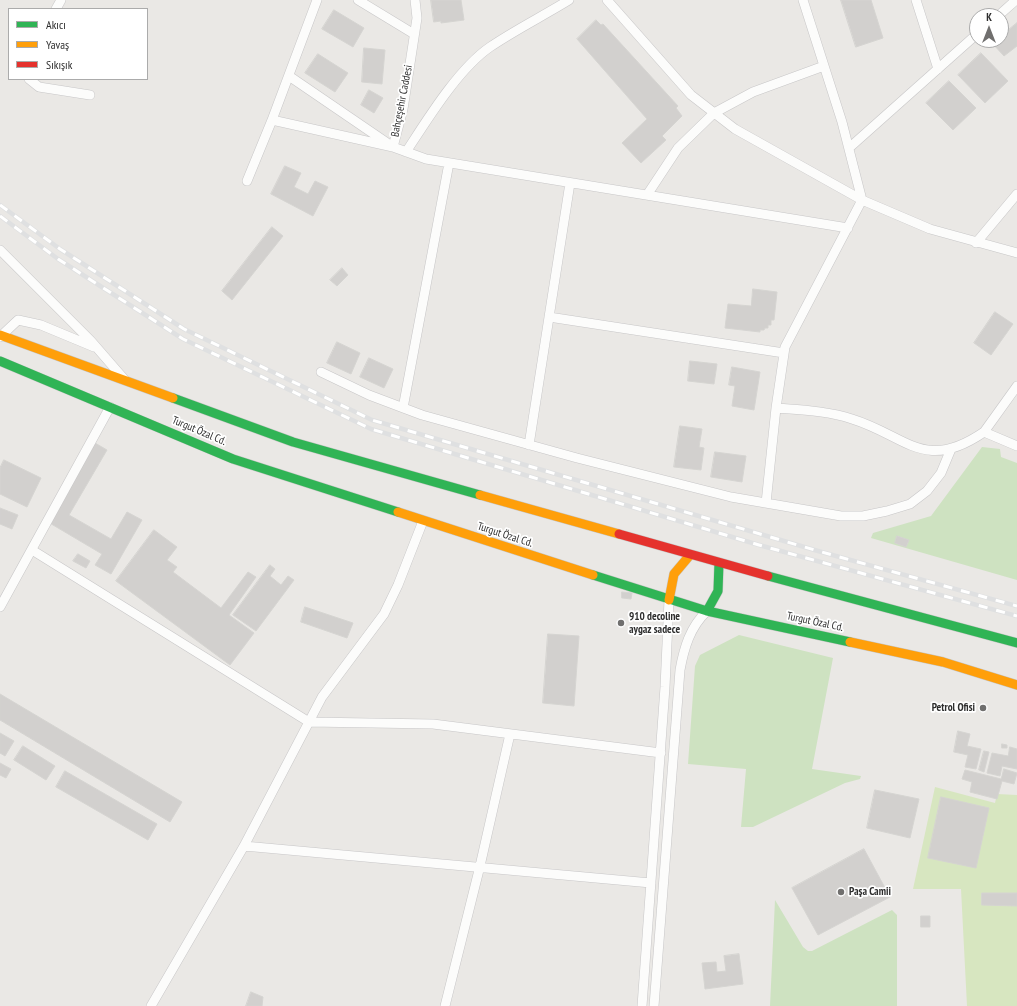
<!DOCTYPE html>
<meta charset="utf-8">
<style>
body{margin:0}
#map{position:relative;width:1017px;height:1006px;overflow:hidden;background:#eae8e5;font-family:"PT Sans Narrow",sans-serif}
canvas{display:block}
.legend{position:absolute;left:8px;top:8px;width:140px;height:72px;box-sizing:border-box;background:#fff;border:1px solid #ababab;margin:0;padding:5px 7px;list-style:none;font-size:12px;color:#2e2e2e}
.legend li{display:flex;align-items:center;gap:8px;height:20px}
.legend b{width:20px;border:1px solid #ababab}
.north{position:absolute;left:969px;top:8px;width:40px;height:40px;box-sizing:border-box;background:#fff;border:1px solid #ababab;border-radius:50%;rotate:0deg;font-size:11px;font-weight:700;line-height:16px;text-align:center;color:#2e2e2e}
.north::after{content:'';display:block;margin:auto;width:14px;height:18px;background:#706f6e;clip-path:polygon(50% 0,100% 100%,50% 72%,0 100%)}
</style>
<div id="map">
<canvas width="1017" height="1006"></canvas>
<ul class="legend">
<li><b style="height:5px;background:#30b455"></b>Akıcı</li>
<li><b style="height:5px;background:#ff9f0a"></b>Yavaş</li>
<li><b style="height:5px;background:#e5322d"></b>Sıkışık</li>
</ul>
<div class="north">K</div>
</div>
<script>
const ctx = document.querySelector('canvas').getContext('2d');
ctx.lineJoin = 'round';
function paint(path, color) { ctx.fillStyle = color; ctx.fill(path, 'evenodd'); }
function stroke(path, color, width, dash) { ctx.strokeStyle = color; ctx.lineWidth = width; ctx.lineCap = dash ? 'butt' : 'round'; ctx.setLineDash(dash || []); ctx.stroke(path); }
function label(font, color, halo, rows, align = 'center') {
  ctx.font = font + ' "PT Sans Narrow",sans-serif'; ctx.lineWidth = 3.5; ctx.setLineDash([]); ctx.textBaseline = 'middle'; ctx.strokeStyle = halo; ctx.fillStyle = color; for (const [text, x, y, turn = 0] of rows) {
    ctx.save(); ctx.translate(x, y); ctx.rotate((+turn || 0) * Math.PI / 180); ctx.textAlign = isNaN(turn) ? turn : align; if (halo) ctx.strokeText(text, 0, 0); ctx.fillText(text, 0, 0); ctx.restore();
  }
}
paint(new Path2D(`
 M 982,447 L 1000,449 L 1001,457 L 1017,463 L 1017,580 L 871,538 L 873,533 L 931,516 Z
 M 739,635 L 833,658 L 812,769 L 861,776 L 860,779 L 845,783 L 753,827 L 741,827 L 746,769 L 688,764 L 695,666 L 700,655 Z
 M 775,900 L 803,947 L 808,951 L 812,951 L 892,910 L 897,915 L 897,1006 L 770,1006 Z`), '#cee2c1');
paint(new Path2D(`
 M 935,787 L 995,803 L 997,794 L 1017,795 L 1017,1006 L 967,1006 L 961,889 L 913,889 Z`), '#d7e6c0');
const building = new Path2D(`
 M 431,0 L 461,0 L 464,20 L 441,23 L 441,21 L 434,22 Z
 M 841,0 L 871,0 L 883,38 L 856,47 Z
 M 334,10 L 364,28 L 353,47 L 322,29 Z
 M 596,20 L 601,25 L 603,24 L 678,106 L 676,108 L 682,116 L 662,136 L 666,140 L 641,163 L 622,143 L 647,119 L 577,39 Z
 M 1017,23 L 1017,46 L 1004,56 L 992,43 L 996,40 L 1001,40 L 1001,36 Z
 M 364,48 L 385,50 L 382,84 L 362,82 Z
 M 981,53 L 1008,81 L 985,103 L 958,75 Z
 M 318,54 L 348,73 L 335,92 L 305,73 Z
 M 949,81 L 976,108 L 953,130 L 926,103 Z
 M 369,90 L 383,98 L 374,113 L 361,105 Z
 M 285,166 L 301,173 L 294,187 L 308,194 L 315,181 L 328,187 L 313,216 L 271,194 Z
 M 272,227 L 283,236 L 232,300 L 222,291 Z
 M 342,268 L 348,275 L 337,286 L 330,280 Z
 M 753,289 L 777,292 L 774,320 L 771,320 L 771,325 L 768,325 L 768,328 L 765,328 L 764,330 L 760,330 L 760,332 L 725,328 L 728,304 L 751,306 Z
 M 995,312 L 1013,324 L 991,355 L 974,343 Z
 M 337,342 L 360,353 L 351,374 L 327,363 Z
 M 369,358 L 393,369 L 384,388 L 360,377 Z
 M 690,361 L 717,364 L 714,384 L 688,381 Z
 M 732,367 L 760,372 L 754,410 L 732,406 L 735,386 L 729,385 Z
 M 680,426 L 702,429 L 699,447 L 704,448 L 701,470 L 674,467 Z
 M 95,443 L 107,450 L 69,515 L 111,539 L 127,512 L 142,520 L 111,574 L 95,565 L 102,554 L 48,522 Z
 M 715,452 L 746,456 L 742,482 L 711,477 Z
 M 4,460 L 41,478 L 27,507 L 0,494 L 0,468 Z
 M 0,508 L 18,515 L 12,529 L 0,524 Z
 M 154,530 L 177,547 L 167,560 L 177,567 L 173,572 L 221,608 L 248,572 L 256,577 L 229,615 L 254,633 L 230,665 L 116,581 Z
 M 897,536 L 909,540 L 906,547 L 895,543 Z
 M 78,554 L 90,561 L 86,568 L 73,561 Z
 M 270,565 L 275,569 L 270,576 L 281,585 L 288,576 L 294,580 L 256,631 L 233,615 Z
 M 622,592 L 632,593 L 631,599 L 622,598 Z
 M 305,607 L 353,623 L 347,638 L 301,622 Z
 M 548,634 L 579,636 L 574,706 L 543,703 Z
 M 0,694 L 182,802 L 170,822 L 0,720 Z
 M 958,731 L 970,734 L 967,746 L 981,749 L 976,769 L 965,767 L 968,755 L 954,752 Z
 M 0,733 L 14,741 L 5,756 L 0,753 Z
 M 1002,744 L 1007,745 L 1007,748 L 1002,748 Z
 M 23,746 L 55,766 L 46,780 L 14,760 Z
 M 1010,747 L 1017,749 L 1017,769 L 1002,766 L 1000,776 L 987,773 L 992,753 L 1008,756 Z
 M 984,751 L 989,752 L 984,772 L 979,770 Z
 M 0,763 L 11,769 L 6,778 L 0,775 Z
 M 1004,769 L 1017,773 L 1014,784 L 1002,781 L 997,799 L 970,792 L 972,782 L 962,779 L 965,770 L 1001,779 Z
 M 65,771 L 157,824 L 148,840 L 56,787 Z
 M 875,790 L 919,799 L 910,838 L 867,828 Z
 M 941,797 L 989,808 L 976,868 L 928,858 Z
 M 864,849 L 890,897 L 818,935 L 792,888 Z
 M 982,893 L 1017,893 L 1017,906 L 982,905 Z
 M 921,916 L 930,916 L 930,927 L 921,927 Z
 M 739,954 L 743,984 L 705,989 L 702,963 L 716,962 L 717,972 L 726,971 L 724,956 Z
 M 251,992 L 263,997 L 262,1006 L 246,1006 Z`);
paint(building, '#d2d0ce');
stroke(building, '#d5d4d1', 1);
const street = new Path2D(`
 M 358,0 L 414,34
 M 607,0 L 691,95 L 735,129 L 862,200 L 930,229 L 1017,253
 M 916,0 L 938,69
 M 56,9 L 61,0
 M 998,16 L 1016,0
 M 289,76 L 393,147 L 403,109 L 417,18 L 415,0
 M 29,79 L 39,87 L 90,95
 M 272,120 L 393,147 L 426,159 L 848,228
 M 849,148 L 977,34
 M 406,152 C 427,120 458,69 490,47 C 515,30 543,16 569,0
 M 247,181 L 272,120 L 317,0
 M 647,195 L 678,148 L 714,113 L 753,92 L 824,66
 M 976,243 L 1017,194
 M 0,250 L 91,341 L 124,379
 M 549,317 L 784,353
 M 0,337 L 18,320 L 41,325 L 94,347
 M 321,372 L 369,395 L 422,415 L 577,458 L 731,497 L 841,516 L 863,516 L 887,511 L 910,504 L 927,491 L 941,473 L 951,449
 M 403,408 L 449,163
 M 776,408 C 801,410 828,411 852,419 C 907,436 924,473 984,432 L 1017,446
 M 984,432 L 1017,386
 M 529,445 L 570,183
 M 766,503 L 776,408 L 785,347 L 862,200 L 842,122 L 803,0
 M 32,550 L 309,722 L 433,724 L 661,753
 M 0,607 L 110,407
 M 244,846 L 651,883
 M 151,1006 L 244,846 L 322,697 L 384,614 L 398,585 L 423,521
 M 445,1006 L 480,866 L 510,734
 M 642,1006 L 665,687 L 669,600
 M 654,1006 L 680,670 C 684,648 690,627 707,611`);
const fast = new Path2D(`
 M 0,361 L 233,459 L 398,512
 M 173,398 L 293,442 L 480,495
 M 593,575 L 707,611 L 850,642
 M 768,576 L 1017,643
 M 707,611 L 718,591 L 719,563`);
const slow = new Path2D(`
 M 0,335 L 173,398
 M 480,495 L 619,534
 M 398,512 L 593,575
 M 669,600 L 674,574 L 690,555
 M 850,642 L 943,662 L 1017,685`);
const jam = new Path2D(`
 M 619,534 L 768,576`);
stroke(street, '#c7c6c7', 10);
stroke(fast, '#c6c5c4', 10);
stroke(slow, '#c6c5c4', 10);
stroke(jam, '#c6c5c4', 10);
stroke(street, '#fcfcfb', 9);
stroke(fast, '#30b455', 9);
stroke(slow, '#ff9f0a', 9);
stroke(jam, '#e5322d', 9);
const rail = new Path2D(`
 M 0,205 L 60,249 L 184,329 L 372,420 L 818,551 L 1017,606
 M 0,216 L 58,259 L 183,339 L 371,429 L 759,545 L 1017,616`);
stroke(rail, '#dfe0e1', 4.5);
stroke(rail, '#fff', 3, [9]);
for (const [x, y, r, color] of [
 [621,623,4,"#706f6e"],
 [983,708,4,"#706f6e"],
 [841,892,4,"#706f6e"]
]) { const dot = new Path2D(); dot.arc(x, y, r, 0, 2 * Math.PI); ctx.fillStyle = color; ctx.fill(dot); stroke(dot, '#fff', 1.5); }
label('11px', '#2e2e2e', '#fff', [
 ["Bahçeşehir Caddesi",402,101,-79],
 ["Turgut Özal Cd.",199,431,23],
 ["Turgut Özal Cd.",505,535,18],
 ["Turgut Özal Cd.",815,622,12]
]);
label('bold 11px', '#2e2e2e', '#fff', [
 ["910 decoline",629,617],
 ["aygaz sadece",629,630],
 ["Petrol Ofisi",975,708,"right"],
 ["Paşa Camii",849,892]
], 'left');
</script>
